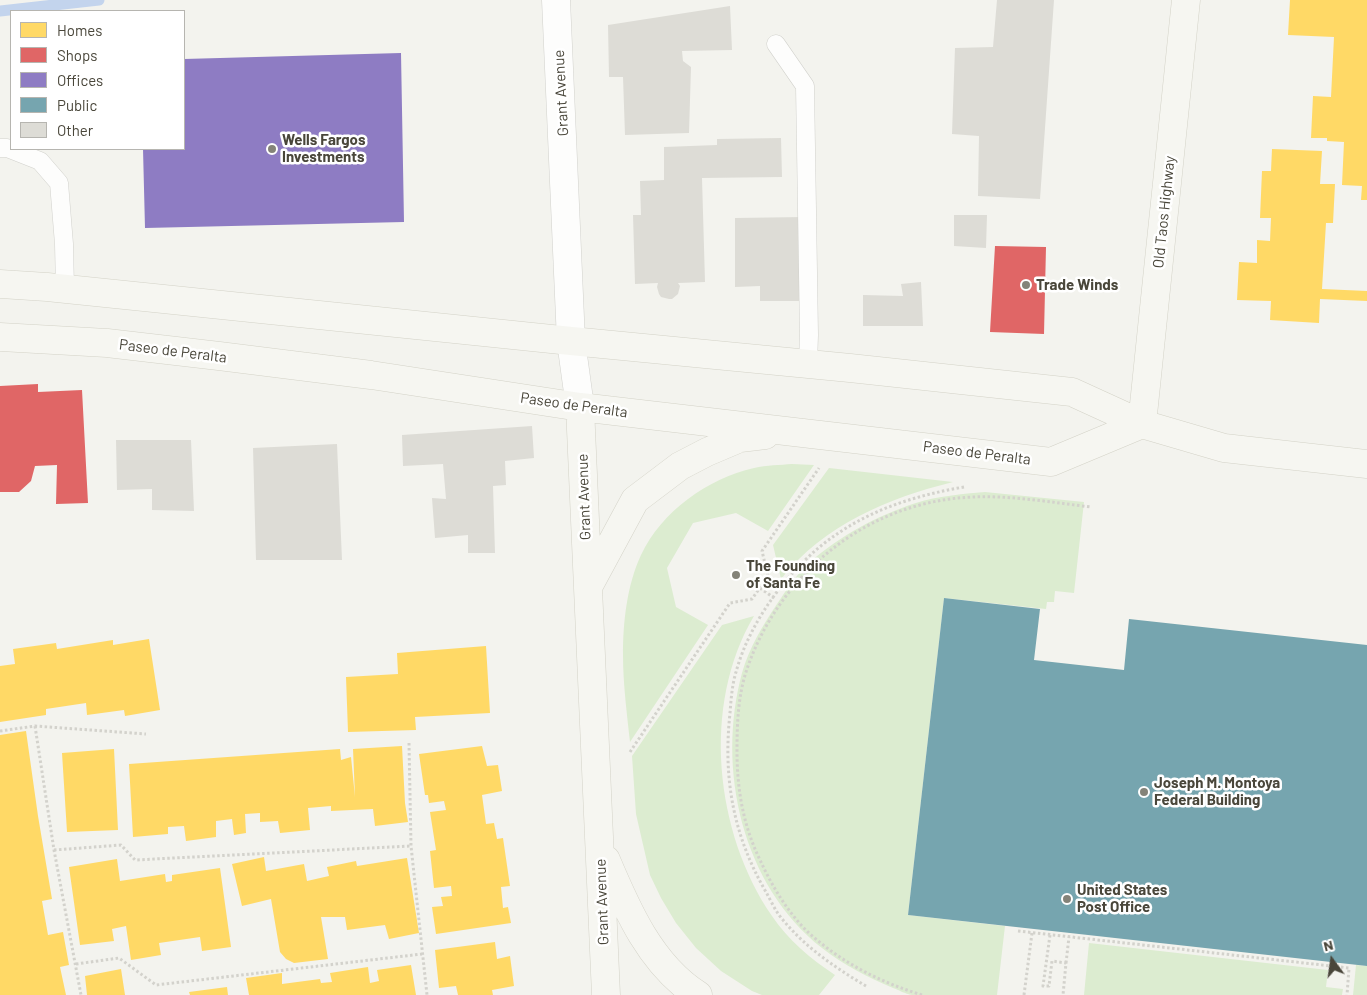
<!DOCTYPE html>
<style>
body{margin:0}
#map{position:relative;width:1367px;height:995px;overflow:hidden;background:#f3f3ee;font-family:Barlow,sans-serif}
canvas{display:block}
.legend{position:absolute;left:10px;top:10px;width:175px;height:140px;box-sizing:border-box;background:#fff;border:1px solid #b6b5b0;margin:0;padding:6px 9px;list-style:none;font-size:15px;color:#49463a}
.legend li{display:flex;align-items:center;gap:10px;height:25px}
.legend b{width:25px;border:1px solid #b6b5b0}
.north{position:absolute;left:1307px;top:935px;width:50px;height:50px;-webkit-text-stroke:4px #fff;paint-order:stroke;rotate:346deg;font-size:14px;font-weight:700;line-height:20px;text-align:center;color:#49463a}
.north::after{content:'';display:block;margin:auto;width:18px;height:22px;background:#49463a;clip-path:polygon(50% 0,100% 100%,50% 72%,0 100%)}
</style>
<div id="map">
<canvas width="1367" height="995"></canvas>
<ul class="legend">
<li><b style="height:14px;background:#ffd966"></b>Homes</li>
<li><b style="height:14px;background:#e06666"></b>Shops</li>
<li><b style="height:14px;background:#8e7cc3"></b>Offices</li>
<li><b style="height:14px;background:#76a5af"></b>Public</li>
<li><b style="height:14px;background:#dddcd6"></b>Other</li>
</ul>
<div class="north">N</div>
</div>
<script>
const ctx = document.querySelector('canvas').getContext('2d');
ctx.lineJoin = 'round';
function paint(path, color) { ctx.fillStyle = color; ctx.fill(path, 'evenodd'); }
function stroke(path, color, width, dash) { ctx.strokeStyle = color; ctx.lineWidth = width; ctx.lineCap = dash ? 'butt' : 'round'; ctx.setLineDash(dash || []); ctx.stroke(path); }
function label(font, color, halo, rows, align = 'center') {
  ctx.font = font + ' Barlow,sans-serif'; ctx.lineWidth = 5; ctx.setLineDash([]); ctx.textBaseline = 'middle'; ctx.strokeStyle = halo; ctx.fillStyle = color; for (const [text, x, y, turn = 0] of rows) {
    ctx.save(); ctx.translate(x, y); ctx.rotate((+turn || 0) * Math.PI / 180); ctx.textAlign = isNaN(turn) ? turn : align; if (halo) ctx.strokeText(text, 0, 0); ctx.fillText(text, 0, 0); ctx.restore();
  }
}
paint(new Path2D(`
 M 792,464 L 814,465 L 768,531 L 736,513 L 693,523 L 667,568 L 676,607 L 708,625 L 630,742 C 627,714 623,684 623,655 C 623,622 627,585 641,555 C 662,511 707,479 754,468 C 767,465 780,465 792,464 Z
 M 829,468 L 953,482 C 888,498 824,525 781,579 L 773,545 Z
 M 985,492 L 1084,502 L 1074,593 L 1055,591 L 1054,602 L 1047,602 L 1046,609 L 944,598 L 908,915 L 1005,926 L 997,995 C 977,995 957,995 936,995 C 928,995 919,995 912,995 C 905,994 899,990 893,988 C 867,977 844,965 822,948 C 742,885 716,769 742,673 C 749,648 763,625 777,604 C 787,589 797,574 810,562 C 840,536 878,515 916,503 C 938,496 962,494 985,492 Z
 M 754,616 C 701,705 715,833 772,916 C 788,940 811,959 835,975 L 819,995 L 762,995 L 752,991 L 721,971 L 696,948 L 676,923 L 661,898 L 650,875 L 636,814 L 632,756 L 722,625 Z
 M 1089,943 L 1328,970 L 1326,987 L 1343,989 L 1342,995 L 1084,995 Z
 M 1356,965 L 1367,966 L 1367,995 L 1353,995 Z`), '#dcecd0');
paint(new Path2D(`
 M 1290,0 L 1367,0 L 1367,200 L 1361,200 L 1362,186 L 1342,185 L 1344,142 L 1327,141 L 1327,138 L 1311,138 L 1313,96 L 1331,97 L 1334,37 L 1288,35 Z
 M 1272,149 L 1322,151 L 1320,184 L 1335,184 L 1333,223 L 1326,223 L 1322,289 L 1367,291 L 1367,301 L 1320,299 L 1319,323 L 1270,320 L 1271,301 L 1237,300 L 1239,262 L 1257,263 L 1257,240 L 1270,241 L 1271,218 L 1260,218 L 1262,171 L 1271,171 Z
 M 149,639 L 160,710 L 125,716 L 124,710 L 87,715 L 86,703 L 46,709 L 46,715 L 0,722 L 0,666 L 15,664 L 13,649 L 56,643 L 57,649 L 113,640 L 113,645 Z
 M 486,646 L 490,713 L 415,717 L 416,730 L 348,732 L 346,677 L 398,674 L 397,653 Z
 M 26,731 L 38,816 L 52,899 L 42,901 L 48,935 L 63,932 L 69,965 L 60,967 L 66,995 L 0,995 L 0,735 Z
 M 402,746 L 405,803 L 408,822 L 375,826 L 373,809 L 331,811 L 331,806 L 308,808 L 310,830 L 280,833 L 278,821 L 260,822 L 260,813 L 245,814 L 246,833 L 234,835 L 232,819 L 216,821 L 216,837 L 186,841 L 184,826 L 168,827 L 168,834 L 133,837 L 129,764 L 340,749 L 341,760 L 351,757 L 355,797 L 353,749 Z
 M 482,746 L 487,766 L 498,765 L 502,791 L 482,795 L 486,824 L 494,823 L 497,839 L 503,838 L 510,886 L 501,887 L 503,908 L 508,907 L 511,923 L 436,934 L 432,907 L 443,906 L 441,897 L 452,896 L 451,886 L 434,888 L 430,851 L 436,850 L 430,812 L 446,810 L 444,801 L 429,803 L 428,795 L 425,795 L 419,754 Z
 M 114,749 L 118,830 L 67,832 L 62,753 Z
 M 264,857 L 266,871 L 304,864 L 307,881 L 329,876 L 327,867 L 356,861 L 357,866 L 407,858 L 419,933 L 389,939 L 385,925 L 347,930 L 345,917 L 321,917 L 328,959 L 294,963 L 286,959 L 280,952 L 271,899 L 242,906 L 232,864 Z
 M 117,859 L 120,881 L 165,874 L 166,882 L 172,881 L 172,875 L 220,868 L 231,947 L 202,951 L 200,937 L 159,943 L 161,955 L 131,960 L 126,926 L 112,929 L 114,941 L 80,945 L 69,867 Z
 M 495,942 L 497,959 L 510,956 L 514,986 L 492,990 L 493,995 L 458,995 L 456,986 L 439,988 L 435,950 Z
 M 411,965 L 416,995 L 249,995 L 246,978 L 282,973 L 282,984 L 320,979 L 321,983 L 332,982 L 330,973 L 368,967 L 370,983 L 379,981 L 377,970 Z
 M 121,969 L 125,995 L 87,995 L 85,976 Z
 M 227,987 L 228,995 L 190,995 L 189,992 Z`), '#ffd966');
paint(new Path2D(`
 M 995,246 L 1046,247 L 1044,334 L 990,332 Z
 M 38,384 L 38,392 L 82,390 L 88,503 L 56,504 L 57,465 L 35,466 L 31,481 L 19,492 L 0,492 L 0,386 Z`), '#e06666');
paint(new Path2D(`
 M 401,53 L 404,222 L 145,228 L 143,149 L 184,149 L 184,59 Z`), '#8e7cc3');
paint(new Path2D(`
 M 944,598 L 1040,609 L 1034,660 L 1124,670 L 1129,619 L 1367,645 L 1367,966 L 908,915 Z`), '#76a5af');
stroke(new Path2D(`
 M 0,11 L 99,0`), '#c3d4ed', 11);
paint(new Path2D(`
 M 997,0 L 1054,0 L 1040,199 L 978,196 L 979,136 L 952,134 L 955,48 L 993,47 Z
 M 730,6 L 732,50 L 682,51 L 683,61 L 691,67 L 689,133 L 625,135 L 623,77 L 609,77 L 608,25 Z
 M 781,138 L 782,177 L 702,178 L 705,282 L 678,283 L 680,286 L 678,294 L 672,299 L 669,299 L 661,297 L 659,294 L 657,287 L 658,283 L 635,284 L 633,215 L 641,215 L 640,181 L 664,180 L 664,147 L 717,145 L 717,139 Z
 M 954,215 L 987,215 L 986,248 L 954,246 Z
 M 804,217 L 801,301 L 760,301 L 760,286 L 735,287 L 735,218 Z
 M 921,282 L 923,326 L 863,326 L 863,295 L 903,296 L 901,284 Z
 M 532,426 L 534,458 L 505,461 L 506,485 L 493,486 L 495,553 L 468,553 L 468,535 L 435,538 L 432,498 L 446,499 L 443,464 L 403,466 L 402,435 Z
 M 116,440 L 191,440 L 194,511 L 152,510 L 152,489 L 117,490 Z
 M 337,444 L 342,560 L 256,560 L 253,448 Z`), '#dddcd6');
const lane = new Path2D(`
 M 776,44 L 805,86 L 809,335 L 808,364
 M 0,148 L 7,148 L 40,161 L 59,183 L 64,244 L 65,289`);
const street = new Path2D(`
 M 556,0 L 571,341 L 580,407`);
const secondary = new Path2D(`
 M 0,284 L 47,287 L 571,341 L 850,368 L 1072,392 L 1142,424 L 1224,448 L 1367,464
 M 0,337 L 107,343 L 219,356 L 371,375 L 580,407 L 1051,462 L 1142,424
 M 580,407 L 606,995
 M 1142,424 L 1186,0
 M 588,587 L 635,500 L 680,466 L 707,452 L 740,438 L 765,435
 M 606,860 C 627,910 651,965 698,995`);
stroke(lane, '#d1d1cc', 19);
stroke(street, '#d1d1cc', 29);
stroke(secondary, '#d3d2c7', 29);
stroke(new Path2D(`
 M 760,588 L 774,598
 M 35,726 L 54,850 L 81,995
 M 0,731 L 35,726 L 146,734
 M 409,743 L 411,846 L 427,995
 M 630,752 L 730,603 L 752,599 L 768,576 L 762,551 L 819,468
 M 54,850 L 121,845 L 135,860 L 411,846
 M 1018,931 L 1349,968 L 1347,995
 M 1050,935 L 1043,986 L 1049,986 L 1052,961 L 1066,963 L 1063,995
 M 1066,963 L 1069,937
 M 76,964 L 119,958 L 156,985 L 422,954
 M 866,986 C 834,967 802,945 779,915 C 774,908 770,899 766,892 C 733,835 723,778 730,713 C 731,700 732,685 736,672 C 750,620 792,564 837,534 C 875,508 918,495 964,487
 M 922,995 C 880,982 842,963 809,933 C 788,913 772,886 760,860 C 743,825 737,789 737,751 C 737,724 738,697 746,672 C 772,592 839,526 920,505 C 979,489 1032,500 1091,507
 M 1024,995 L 1032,933`), '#d3d2cc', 3, [2.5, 2.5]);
stroke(lane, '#fdfdfc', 18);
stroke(street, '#fdfdfc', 28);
stroke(secondary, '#f6f6f1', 28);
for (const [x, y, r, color] of [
 [272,149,5,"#848379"],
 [1026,285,5,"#848379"],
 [736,575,5,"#848379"],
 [1144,792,5,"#848379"],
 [1067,899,5,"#848379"]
]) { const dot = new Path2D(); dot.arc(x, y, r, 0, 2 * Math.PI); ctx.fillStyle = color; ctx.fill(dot); stroke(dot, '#fff', 2); }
label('15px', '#49463a', '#fff', [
 ["Grant Avenue",561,93,-93],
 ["Old Taos Highway",1164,212,-84],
 ["Paseo de Peralta",173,351,7],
 ["Paseo de Peralta",574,405,8],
 ["Paseo de Peralta",977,453,7],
 ["Grant Avenue",584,497,-92],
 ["Grant Avenue",602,902,-92]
]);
label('bold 15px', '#49463a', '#fff', [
 ["Wells Fargos",282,140],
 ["Investments",282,157],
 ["Trade Winds",1036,285],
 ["The Founding",746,566],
 ["of Santa Fe",746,583],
 ["Joseph M. Montoya",1154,783],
 ["Federal Building",1154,800],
 ["United States",1077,890],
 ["Post Office",1077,907]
], 'left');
</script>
